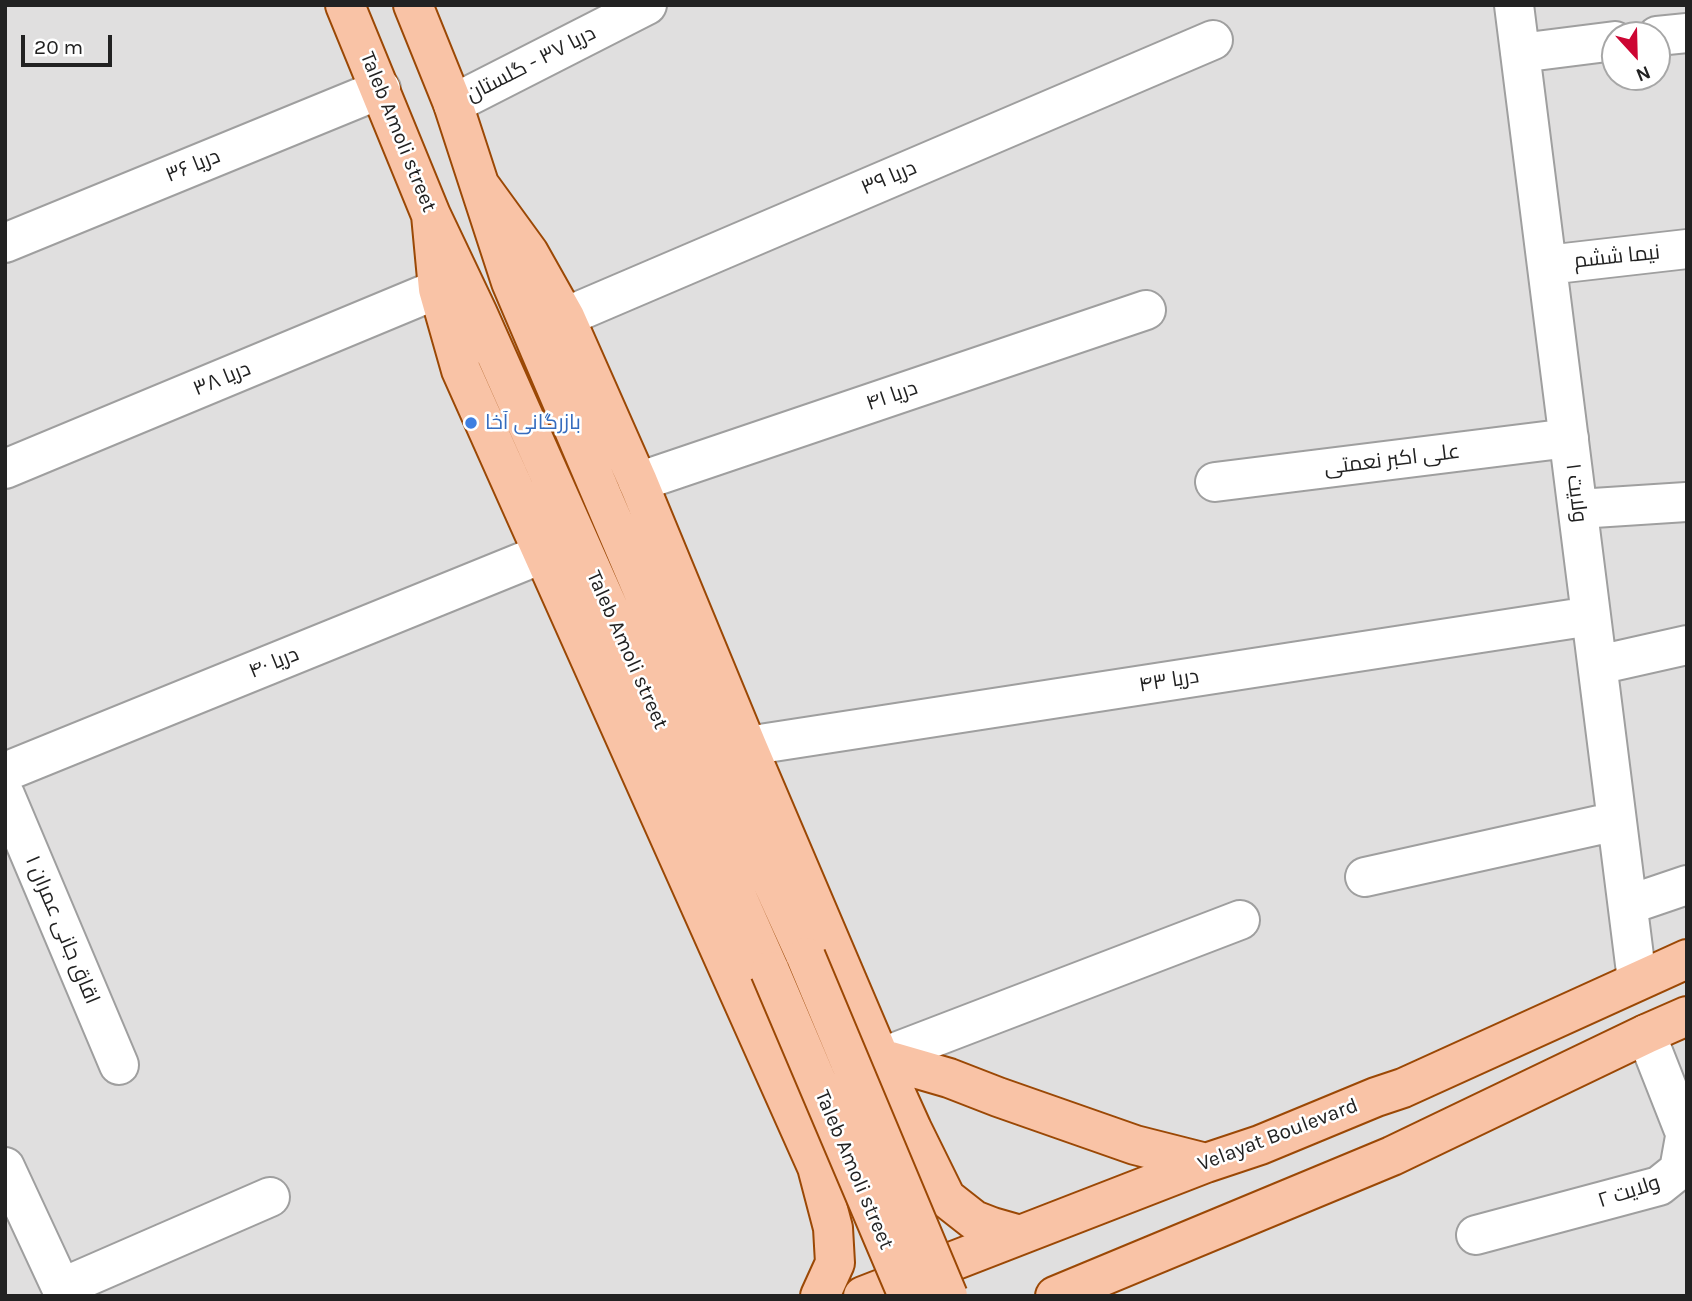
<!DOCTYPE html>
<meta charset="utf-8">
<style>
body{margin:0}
#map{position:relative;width:1692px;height:1301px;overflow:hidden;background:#f2ede9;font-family:Karla,sans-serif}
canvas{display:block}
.frame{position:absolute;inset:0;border:7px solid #222;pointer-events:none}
.north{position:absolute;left:1601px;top:21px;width:70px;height:70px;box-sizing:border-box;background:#fff;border:2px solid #a7a7a7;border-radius:50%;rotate:158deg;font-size:19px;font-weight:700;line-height:28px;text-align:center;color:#222}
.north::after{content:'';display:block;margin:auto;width:24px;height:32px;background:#cd0633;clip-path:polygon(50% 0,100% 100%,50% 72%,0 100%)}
.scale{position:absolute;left:21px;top:35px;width:91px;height:32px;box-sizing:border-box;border:4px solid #222;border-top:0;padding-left:9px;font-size:21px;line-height:24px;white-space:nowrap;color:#222;-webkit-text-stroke:5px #fff;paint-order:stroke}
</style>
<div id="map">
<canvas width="1692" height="1301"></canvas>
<div class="frame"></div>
<div class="north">N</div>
<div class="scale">20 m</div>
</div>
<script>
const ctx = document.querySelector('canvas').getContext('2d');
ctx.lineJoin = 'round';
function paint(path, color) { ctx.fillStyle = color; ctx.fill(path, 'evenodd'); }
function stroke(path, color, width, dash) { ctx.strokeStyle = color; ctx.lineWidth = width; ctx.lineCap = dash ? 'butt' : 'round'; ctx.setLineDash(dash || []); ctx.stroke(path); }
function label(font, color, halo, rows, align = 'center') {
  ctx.font = font + ' Karla,Cairo,sans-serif'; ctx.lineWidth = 5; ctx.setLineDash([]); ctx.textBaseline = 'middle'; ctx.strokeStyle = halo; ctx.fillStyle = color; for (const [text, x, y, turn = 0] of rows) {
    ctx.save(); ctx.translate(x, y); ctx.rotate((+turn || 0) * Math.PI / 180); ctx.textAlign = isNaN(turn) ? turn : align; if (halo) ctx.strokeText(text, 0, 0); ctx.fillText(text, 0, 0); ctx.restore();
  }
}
paint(new Path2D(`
 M 5,5 L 1687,5 L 1687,1296 L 5,1296 ZM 1615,35 L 1657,35 L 1657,77 L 1615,77 Z`), '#e0dfdf');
const minor = new Path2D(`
 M 1514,5 L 1637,980
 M 1657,36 L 1687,33
 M 1520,53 L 1615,41
 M 453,104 L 647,5
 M 5,243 L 381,89
 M 1547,265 L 1687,249
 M 565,317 L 1213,40
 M 5,469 L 438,289
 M 638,482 L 1146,310
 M 1215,482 L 1569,438
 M 1578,509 L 1686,502
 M 1598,665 L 1687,645
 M 747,746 L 1591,616
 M 5,772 L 542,554
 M 5,795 L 119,1065
 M 1365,877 L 1617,821
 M 1628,905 L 1687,885
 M 880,1058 L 1240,920
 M 5,1167 L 65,1296
 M 1476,1235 L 1659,1186 L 1679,1170 L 1686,1131 L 1683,1128 L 1646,1034
 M 61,1288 L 270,1197`);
const major = new Path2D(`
 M 345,5 L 431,215 L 478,314 L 770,971
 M 413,5 L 453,104 L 511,282 L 685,690 L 806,957
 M 481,187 L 529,253 L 565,317 L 638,482 L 747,746 L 880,1058 L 912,1129 L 946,1198 L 974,1220 L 992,1227 L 1020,1235
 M 431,215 L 438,289 L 461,370 L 817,1167 L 833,1228 L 835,1263 L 820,1296
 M 880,1058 L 949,1078 L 998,1097 L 1135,1145 L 1206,1163
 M 863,1296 L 1206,1163 L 1260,1145 L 1376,1097 L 1403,1088 L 1687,959
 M 1055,1296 L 1392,1156 L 1646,1034 L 1687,1016`);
stroke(minor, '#9f9f9f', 42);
stroke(major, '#9b4805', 42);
stroke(minor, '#fff', 38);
stroke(major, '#f9c3a6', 38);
const majorBridge = new Path2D(`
 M 806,957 L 948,1296
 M 770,971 L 908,1296`);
stroke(majorBridge, '#9b4805', 42, []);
stroke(majorBridge, '#f9c3a6', 38);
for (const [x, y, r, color] of [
 [471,423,7,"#3f7fe0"]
]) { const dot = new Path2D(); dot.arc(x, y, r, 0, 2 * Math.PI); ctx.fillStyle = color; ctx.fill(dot); stroke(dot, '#fff', 2.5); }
label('21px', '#222', '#fff', [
 ["دریا ۳۷ - گلستان",531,64,-27],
 ["Taleb Amoli street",398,132,68],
 ["دریا ۳۶",193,166,-22],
 ["دریا ۳۹",889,178,-23],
 ["نیما ششم",1617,257,-6],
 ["دریا ۳۸",222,379,-22],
 ["دریا ۴۱",892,396,-19],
 ["علی اکبر نعمتی",1392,460,-7],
 ["ولایت ۱",1576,493,83],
 ["Taleb Amoli street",627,650,66],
 ["دریا ۴۰",274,663,-22],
 ["دریا ۴۳",1169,681,-9],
 ["اقاق جانی عمران ۱",62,930,67],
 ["Velayat Boulevard",1278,1135,-21],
 ["Taleb Amoli street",854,1170,67],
 ["ولایت ۲",1629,1192,-18]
]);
label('21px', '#366cbe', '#fff', [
 ["بازرگانی آخا",485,423]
], 'left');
</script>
